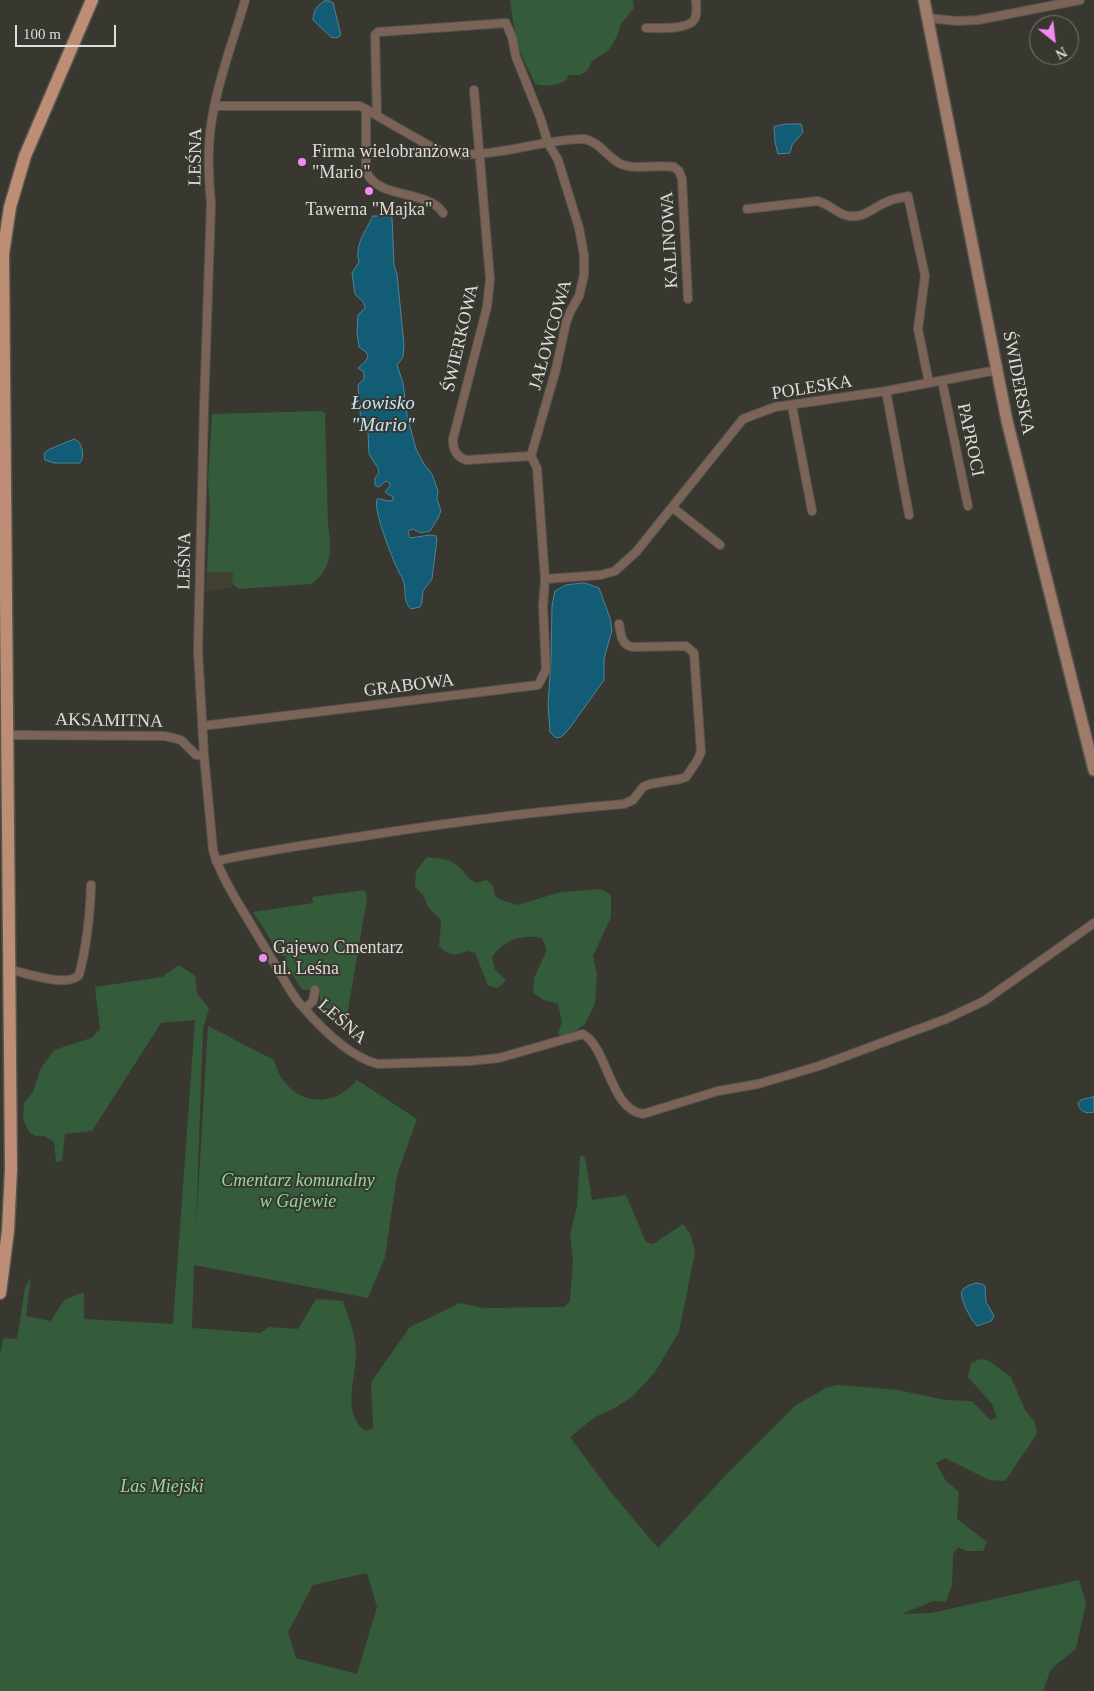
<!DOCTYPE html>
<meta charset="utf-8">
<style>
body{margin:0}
#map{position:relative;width:1094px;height:1691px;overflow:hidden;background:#383730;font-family:Georgia,serif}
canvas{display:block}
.north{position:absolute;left:1029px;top:15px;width:50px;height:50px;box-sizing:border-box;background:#383730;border:1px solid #7a7974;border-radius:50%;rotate:151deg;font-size:14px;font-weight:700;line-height:20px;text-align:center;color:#deddd9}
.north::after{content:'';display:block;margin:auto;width:18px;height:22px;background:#f38af1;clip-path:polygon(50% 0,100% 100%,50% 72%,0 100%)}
.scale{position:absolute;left:15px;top:25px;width:101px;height:22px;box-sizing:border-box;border:2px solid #deddd9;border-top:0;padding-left:6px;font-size:15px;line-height:18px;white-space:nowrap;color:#deddd9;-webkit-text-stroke:4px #383730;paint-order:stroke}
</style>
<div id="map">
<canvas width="1094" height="1691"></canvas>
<div class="north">N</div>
<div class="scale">100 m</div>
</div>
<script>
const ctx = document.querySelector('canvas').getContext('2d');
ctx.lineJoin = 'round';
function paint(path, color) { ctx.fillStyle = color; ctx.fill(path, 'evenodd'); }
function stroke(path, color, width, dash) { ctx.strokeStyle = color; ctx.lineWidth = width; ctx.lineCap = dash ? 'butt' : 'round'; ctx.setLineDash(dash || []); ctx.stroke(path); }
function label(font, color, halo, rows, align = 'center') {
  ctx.font = font + ' Georgia,serif'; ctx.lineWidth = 4; ctx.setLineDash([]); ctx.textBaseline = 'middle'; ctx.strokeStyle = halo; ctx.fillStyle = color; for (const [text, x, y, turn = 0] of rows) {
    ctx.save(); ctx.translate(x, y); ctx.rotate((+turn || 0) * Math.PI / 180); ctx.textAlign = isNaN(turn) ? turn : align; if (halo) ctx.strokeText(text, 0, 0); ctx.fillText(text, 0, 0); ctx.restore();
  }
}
paint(new Path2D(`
 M 207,572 L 233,572 L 232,588 L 206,591 Z`), '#424033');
paint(new Path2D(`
 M 510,0 L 633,0 L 634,8 L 621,24 L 617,36 L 609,50 L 592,61 L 587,71 L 580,75 L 568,75 L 567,80 C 556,86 547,87 535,84 C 532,76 528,70 525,63 C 516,43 513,22 510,0 Z
 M 321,411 L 325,413 L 328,525 C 332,548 332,569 312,584 L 239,589 L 232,584 L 233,572 L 207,572 L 210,509 L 208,481 L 212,414 Z
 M 427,857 C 439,858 453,859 461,869 C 467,875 468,879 476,883 L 486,880 L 493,885 L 495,896 L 501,900 L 517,905 L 561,892 L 601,889 L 611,895 L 611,917 L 593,956 L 597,974 L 595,1004 L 585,1024 L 570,1035 L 560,1036 L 558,1033 L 562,1022 L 558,1004 L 544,1000 L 533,993 L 534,978 L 547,950 L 542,938 C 523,934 503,940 492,957 L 495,970 L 506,980 L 502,985 L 496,988 L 488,985 L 475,953 L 467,951 C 454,956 449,956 439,946 L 441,924 L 440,919 L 428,907 L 423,895 L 415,887 L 416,871 Z
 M 365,890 L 367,898 L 347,1016 L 335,1010 L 321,1008 L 319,990 L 303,990 L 300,987 L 286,964 L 285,956 L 281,956 L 280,951 L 278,951 L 253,912 L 313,903 L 312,897 Z
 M 179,965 L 195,976 L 197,993 L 209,1009 L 203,1028 L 196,1227 L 208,1026 L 274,1060 C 285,1102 329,1114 357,1080 L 417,1119 L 397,1175 L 385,1257 L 368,1298 L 194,1265 L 192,1328 L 260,1333 L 269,1327 L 298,1329 L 316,1299 L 343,1301 C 349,1319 356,1335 356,1354 C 356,1380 341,1412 365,1431 L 373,1428 L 371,1382 L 410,1327 L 460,1303 L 484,1308 L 564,1307 L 570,1301 L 573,1259 L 570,1235 L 577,1206 L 580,1156 L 585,1157 L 592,1200 L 626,1195 L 646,1242 L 653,1244 L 683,1224 L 691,1235 L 695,1252 L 679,1332 L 655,1372 L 633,1396 L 615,1408 L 595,1417 L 570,1437 L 610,1491 L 658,1548 L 724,1477 L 796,1405 L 826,1388 L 837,1385 L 898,1390 L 945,1400 L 972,1401 L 990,1420 L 997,1418 L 992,1404 L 968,1377 L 971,1363 L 981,1359 L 989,1361 L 1011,1377 L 1025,1410 L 1035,1422 L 1037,1434 L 1005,1481 L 989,1480 L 945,1458 L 936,1463 L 946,1481 L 959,1492 L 957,1519 L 987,1542 L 983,1551 L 966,1551 L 958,1547 L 953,1554 L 952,1585 L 946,1602 L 933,1601 L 902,1614 L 931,1613 L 1079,1580 L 1086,1603 L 1076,1649 L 1051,1669 L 1043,1691 L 0,1691 L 0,1355 L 3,1338 L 17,1339 L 25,1288 L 31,1277 L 26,1316 L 51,1321 L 64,1300 L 84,1292 L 84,1319 L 173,1324 L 195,1020 L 161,1023 L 92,1131 L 65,1134 L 62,1161 L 56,1162 L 54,1142 L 44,1136 L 36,1136 L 29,1132 L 23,1119 L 24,1103 L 33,1092 L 41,1068 L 54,1050 L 91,1038 L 100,1029 L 95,987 L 162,977 ZM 367,1573 L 377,1607 L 357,1674 L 296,1658 L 288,1632 L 313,1585 Z`), '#345c3b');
const water = new Path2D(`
 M 325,1 L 330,1 L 333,3 L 341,35 L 337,38 L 331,37 L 313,20 C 313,11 318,4 325,1 Z
 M 787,124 L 801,124 L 803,132 L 792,145 L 790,153 L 778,154 L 775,142 L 774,127 Z
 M 373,216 L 391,216 L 392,218 L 394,265 L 397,274 L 404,345 L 403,357 L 397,365 L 403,383 L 407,415 L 416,449 L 424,464 L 432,474 L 438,491 L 437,499 L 441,511 L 438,518 L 430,531 L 421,533 L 413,529 L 408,531 L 410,538 L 430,535 L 436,536 L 437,539 L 432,579 L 423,591 L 422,602 L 420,607 L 411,609 C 402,601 407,590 403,580 C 402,576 399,574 398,570 C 392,558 373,510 377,499 C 382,498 388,503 393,500 L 393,497 L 385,492 L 390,486 L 390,483 L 386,481 L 379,487 L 375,485 L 375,478 L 379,473 L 378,468 L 369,454 L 368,433 L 362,428 L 361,424 L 358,385 L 364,379 L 364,372 L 358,368 L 365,362 L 368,357 L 366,352 L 359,347 L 357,333 L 358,315 L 365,308 C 364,300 360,300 355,294 L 352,273 L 359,262 C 354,246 366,230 373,216 Z
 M 75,439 C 83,443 85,457 80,463 L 54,463 L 45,460 L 44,454 L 48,450 Z
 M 585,583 L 599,588 L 610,618 L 612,630 L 604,659 L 604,680 L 569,729 L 561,737 L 556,738 L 550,732 L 548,705 L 551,660 L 552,606 L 555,591 L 566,585 Z
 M 1094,1097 L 1094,1112 C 1086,1114 1080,1112 1078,1103 L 1081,1100 Z
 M 976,1283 L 982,1284 L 985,1286 L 986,1302 L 994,1316 L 991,1321 L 977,1326 C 972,1321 959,1299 962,1291 C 964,1286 971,1285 976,1283 Z`);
paint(water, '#135c76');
stroke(water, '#508394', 1);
const street = new Path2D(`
 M 245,0 C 235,36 221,71 214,108 C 207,140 208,171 211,204 L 204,408 L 198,650 L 204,755 L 213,850 C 219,871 230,889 241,908 C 253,927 264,947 276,966 C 284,979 291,994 301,1005 C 320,1027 349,1057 378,1064 L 470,1061 L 499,1058 L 583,1034 C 608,1048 610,1110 643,1114 L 718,1091 L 758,1084 L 819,1066 L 946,1019 L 984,1001 L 1094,923
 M 928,18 L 957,21 L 978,20 L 1080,0
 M 646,28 C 657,28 687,30 694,20 C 698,15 696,6 696,0
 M 474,90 L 490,279 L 487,307 L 453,439 C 453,450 456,456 466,460 L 531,456
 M 214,106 L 360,106 L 435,149 C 474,166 541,138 584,139 C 600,142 606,156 619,163 C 633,171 658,164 674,167 L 679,171 L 682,179 L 688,299
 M 366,109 L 366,171 C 377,200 428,189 443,213
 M 747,209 L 817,201 C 828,203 835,212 845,215 C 863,221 874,206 889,201 C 895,198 902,198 908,196 L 925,276 L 918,329 L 929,383
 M 942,381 L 968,506
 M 886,391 L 909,515
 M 792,406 L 812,511
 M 672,507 L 720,545
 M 545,579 L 601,575 L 615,571 L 636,552 L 743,419 L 775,407 L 886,391 L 997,370
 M 202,726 L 538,685 L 546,670 L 543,606 L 545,579 L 537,468 L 531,456 L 556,369 L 566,323 L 570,312 L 579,296 L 584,275 L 584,255 L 579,228 L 558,160 L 548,143 L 540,117 L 516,57 L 512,37 L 506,23 L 378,32 L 375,35 L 377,115
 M 7,735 L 165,736 L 181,740 L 196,755 L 204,755
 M 216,861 C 267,850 319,843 370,835 C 454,822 539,811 624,804 L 633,800 L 643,787 L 650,784 L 680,779 L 686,777 L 697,761 L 701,752 L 694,653 L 686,646 L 632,647 C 621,644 621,635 619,624
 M 9,969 C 24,973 68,988 79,975 C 87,945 90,916 91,885
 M 305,1009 L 313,1001 L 315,990`);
const secondary = new Path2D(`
 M 924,0 L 1007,421 L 1094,770`);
const primary = new Path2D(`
 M 0,1293 L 8,1231 L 11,1169 L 3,254 L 10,207 L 25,156 L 92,0`);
stroke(street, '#56554e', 10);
stroke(secondary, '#56554e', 14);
stroke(primary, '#56554e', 15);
stroke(street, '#7b6358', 8);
stroke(secondary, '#a07b69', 11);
stroke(primary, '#bd8d76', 12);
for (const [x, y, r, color] of [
 [302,162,5,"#f38af1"],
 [369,191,5,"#f38af1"],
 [263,958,5,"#f38af1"]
]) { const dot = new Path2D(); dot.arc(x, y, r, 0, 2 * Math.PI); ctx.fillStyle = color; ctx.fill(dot); stroke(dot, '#383730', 2); }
label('18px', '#deddd9', '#383730', [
 ["Firma wielobranżowa",312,152],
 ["\"Mario\"",312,173],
 ["Tawerna \"Majka\"",369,210,"center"],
 ["Gajewo Cmentarz",273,948],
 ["ul. Leśna",273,969]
], 'left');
label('18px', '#deddd9', '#383730', [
 ["LEŚNA",196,157,-89],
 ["KALINOWA",670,240,-93],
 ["JAŁOWCOWA",551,335,-74],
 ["ŚWIERKOWA",461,338,-77],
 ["ŚWIDERSKA",1018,383,79],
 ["POLESKA",812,388,-9],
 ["PAPROCI",970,440,78],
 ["LEŚNA",185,561,-89],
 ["GRABOWA",409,686,-7],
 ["AKSAMITNA",109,721,1],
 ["LEŚNA",342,1022,41]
]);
label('italic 18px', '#91d89c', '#383730', [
 ["Cmentarz komunalny",298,1181],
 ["w Gajewie",298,1202],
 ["Las Miejski",162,1487]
]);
label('italic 19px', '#c5e8f9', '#383730', [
 ["Łowisko",383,404],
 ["\"Mario\"",383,426]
]);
</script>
